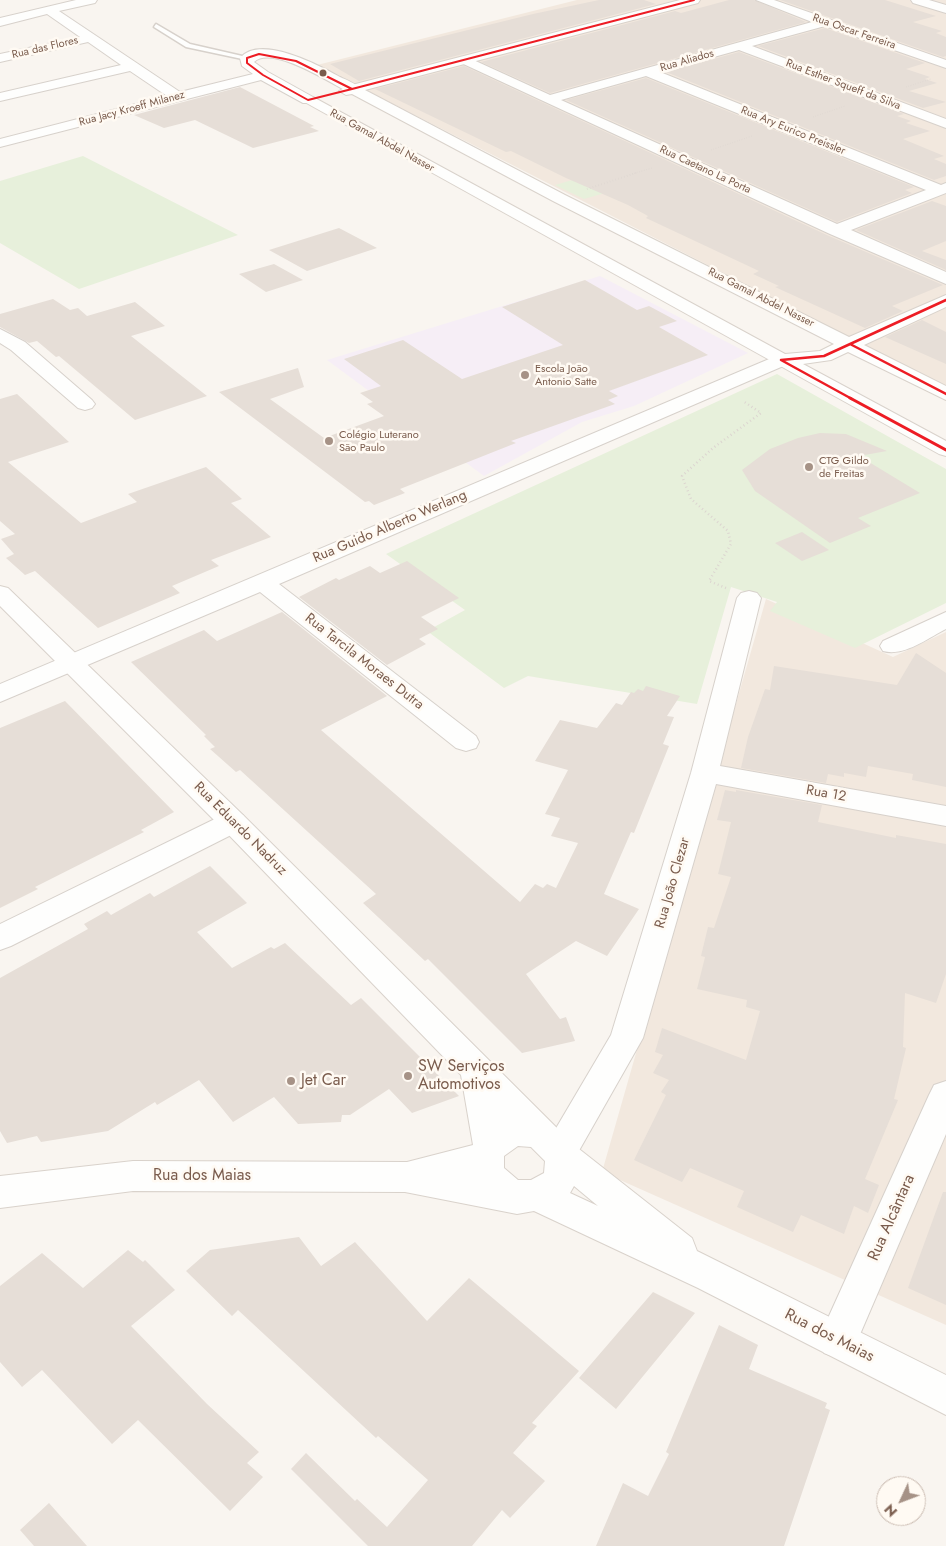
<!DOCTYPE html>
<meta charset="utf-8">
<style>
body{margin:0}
#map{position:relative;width:946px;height:1546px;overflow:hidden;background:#f9f5f0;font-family:Jost,sans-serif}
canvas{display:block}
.north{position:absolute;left:876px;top:1476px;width:50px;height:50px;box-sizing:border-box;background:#fffaf3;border:1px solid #cabbb1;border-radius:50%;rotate:227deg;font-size:14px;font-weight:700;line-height:20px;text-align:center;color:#7a5c4d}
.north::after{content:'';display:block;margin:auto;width:18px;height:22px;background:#a69286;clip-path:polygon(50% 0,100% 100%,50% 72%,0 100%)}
</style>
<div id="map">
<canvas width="946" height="1546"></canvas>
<div class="north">N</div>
</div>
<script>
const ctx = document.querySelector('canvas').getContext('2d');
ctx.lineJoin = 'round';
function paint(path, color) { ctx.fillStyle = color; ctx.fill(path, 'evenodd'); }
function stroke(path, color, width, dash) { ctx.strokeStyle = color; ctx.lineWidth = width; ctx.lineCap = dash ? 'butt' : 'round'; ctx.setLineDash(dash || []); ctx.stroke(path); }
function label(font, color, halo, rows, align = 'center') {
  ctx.font = font + ' Jost,sans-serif'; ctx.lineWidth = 5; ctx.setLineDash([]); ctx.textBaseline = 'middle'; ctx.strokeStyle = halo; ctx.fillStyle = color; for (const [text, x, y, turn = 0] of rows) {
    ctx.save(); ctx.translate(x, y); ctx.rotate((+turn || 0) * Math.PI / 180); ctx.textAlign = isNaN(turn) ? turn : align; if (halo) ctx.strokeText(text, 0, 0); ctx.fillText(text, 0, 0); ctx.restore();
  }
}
paint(new Path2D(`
 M 577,0 L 946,0 L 946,387 L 317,65 Z
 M 766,599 L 893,657 L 946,632 L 946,1325 L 602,1172 Z`), '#f2e8de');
paint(new Path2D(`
 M 600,276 L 748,353 L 634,406 L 582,422 L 484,476 L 327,360 Z`), '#f6eef6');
paint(new Path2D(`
 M 83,156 L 238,235 L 79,289 L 0,243 L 0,181 Z
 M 652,157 L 681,171 L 584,199 L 555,185 Z
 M 777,374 L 946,469 L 946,603 L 855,648 L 770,611 L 777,602 L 731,587 L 697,704 L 528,676 L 504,688 L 427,631 L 465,610 L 386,554 Z`), '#e7f0db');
paint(new Path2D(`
 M 599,0 L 644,0 L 656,4 L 359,81 L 330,64 L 533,14 Z
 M 729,0 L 754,0 L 806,22 L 550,93 L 481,62 L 675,11 L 681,13 Z
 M 780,0 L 885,0 L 936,16 L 913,22 L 942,31 L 936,33 L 946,37 L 946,56 L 943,57 Z
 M 825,28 L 925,63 L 906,69 L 930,77 L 925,79 L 937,83 L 909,91 L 946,102 L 923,108 L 758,46 Z
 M 739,52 L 904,114 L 897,116 L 911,121 L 906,123 L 930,131 L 903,139 L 944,156 L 934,159 L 946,164 L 946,176 L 934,180 L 666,72 Z
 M 464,66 L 829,236 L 943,285 L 892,306 L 903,311 L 865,328 L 775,287 L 779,286 L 753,274 L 759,271 L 646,218 L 648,216 L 628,205 L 566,178 L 511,151 L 506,152 L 375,89 Z
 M 646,78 L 914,187 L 905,190 L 912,193 L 837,222 L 566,100 Z
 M 240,87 L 314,126 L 310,127 L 319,131 L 253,148 L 195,120 L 164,128 L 134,115 Z
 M 932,201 L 946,206 L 946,241 L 922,251 L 946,260 L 946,270 L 856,230 Z
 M 339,228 L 377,248 L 307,271 L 269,250 Z
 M 274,264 L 303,280 L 266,292 L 239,274 Z
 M 585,280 L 637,310 L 649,306 L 677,321 L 659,327 L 708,355 L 609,391 L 618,396 L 608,400 L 615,404 L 511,441 L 516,443 L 400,489 L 405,493 L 374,505 L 369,501 L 365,502 L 219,392 L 298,368 L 304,387 L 270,399 L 324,438 L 384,416 L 367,404 L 373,402 L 360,393 L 381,386 L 344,359 L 403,340 L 462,379 L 563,345 L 502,307 Z
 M 53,299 L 70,310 L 78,308 L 87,316 L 135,302 L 165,326 L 131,336 L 207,396 L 135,420 L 59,356 L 56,357 L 37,341 L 29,343 L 0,327 L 0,314 Z
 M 922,320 L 946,332 L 946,364 L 885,337 Z
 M 17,394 L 69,442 L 8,462 L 81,523 L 137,502 L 128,494 L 206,467 L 242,499 L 231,503 L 271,537 L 211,560 L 219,566 L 172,586 L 180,593 L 98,628 L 35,571 L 25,575 L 6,558 L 14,554 L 1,539 L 15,534 L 0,521 L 0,399 Z
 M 820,433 L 846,434 L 887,451 L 859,456 L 920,493 L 858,518 L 871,526 L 830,543 L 755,491 L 742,470 L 770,449 L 798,438 Z
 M 802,532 L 829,550 L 802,561 L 775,543 Z
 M 407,561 L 459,598 L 421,617 L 438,629 L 419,639 L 426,644 L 387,665 L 299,597 L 336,578 L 339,580 L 370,566 L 380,573 Z
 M 282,612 L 387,696 L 321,730 L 520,902 L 535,884 L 543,888 L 547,884 L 556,888 L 578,843 L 551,836 L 560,818 L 545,814 L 568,770 L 535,761 L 560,720 L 597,728 L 616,703 L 622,705 L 631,692 L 634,693 L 638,689 L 643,691 L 646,686 L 680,696 L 667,716 L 674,717 L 663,744 L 669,746 L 634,833 L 631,832 L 604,894 L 639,909 L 607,956 L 576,941 L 526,974 L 560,1019 L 566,1017 L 575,1041 L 522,1053 L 428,959 L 425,961 L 363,903 L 376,894 L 240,770 L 236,772 L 210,749 L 215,747 L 204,736 L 206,735 L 131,662 L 204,630 L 217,641 Z
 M 916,653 L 946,673 L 946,787 L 912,780 L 913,774 L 868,766 L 866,777 L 844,773 L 844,777 L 828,774 L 826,783 L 741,768 L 748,737 L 765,689 L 770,690 L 774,666 L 897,685 Z
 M 65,701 L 174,812 L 141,830 L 144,832 L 35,887 L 38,889 L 0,908 L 0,728 Z
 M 725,790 L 736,792 L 736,790 L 822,805 L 818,822 L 896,838 L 896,835 L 946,844 L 946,974 L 936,1003 L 905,993 L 903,1047 L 906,1048 L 894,1099 L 898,1100 L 865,1179 L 879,1185 L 868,1213 L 854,1206 L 844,1234 L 801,1215 L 793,1232 L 737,1207 L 744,1191 L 690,1168 L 682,1182 L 634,1160 L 666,1095 L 661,1092 L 669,1080 L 653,1073 L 663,1055 L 655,1052 L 662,1028 L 746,1060 L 760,1011 L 746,1007 L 747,1000 L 697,989 L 705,957 L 701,956 L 708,927 L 714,928 L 731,877 L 718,874 L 731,822 L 717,820 Z
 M 210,866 L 247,903 L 197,932 L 232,968 L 271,947 L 274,949 L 285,943 L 351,1005 L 361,998 L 459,1096 L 412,1113 L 389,1089 L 350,1115 L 342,1115 L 341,1122 L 298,1124 L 274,1097 L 233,1122 L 199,1080 L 157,1105 L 155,1102 L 108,1131 L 41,1142 L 37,1136 L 7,1143 L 0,1131 L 0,978 L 88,929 L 84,924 L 107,911 L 111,915 L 150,893 L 154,897 Z
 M 943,1192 L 946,1192 L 946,1305 L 908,1288 Z
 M 299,1237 L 321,1266 L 355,1242 L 427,1321 L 469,1278 L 579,1371 L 532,1423 L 537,1426 L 513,1453 L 545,1481 L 510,1518 L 502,1510 L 472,1546 L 368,1546 L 291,1469 L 306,1453 L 355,1501 L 357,1499 L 387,1527 L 428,1480 L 378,1436 L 376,1438 L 238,1310 L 232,1316 L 186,1271 L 210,1250 Z
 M 128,1250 L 143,1262 L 145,1260 L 175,1290 L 131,1326 L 207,1404 L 259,1452 L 247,1463 L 263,1477 L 230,1511 L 138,1420 L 112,1444 L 42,1370 L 22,1387 L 0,1362 L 0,1286 L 42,1253 L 83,1288 Z
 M 653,1292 L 695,1313 L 616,1409 L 579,1378 Z
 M 719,1325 L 758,1345 L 749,1369 L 827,1403 L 825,1408 L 830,1410 L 784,1546 L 596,1546 L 623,1483 L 648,1496 L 669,1454 L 666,1452 Z
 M 49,1503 L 87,1546 L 34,1546 L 20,1530 Z`), '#e6ded7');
const lane = new Path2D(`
 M 156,24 L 190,44 L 251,58 L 247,60 L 186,47 L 154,27 Z`);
const street = new Path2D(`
 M 76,0 L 97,0 L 95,3 L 59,11 L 180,92 L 253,74 L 242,66 L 240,58 C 260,34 319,65 340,77 C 347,80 355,83 360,89 L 353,93 L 348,92 C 329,82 272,45 254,62 L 268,72 L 313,97 L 315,100 L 313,103 L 303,103 L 261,80 L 0,147 L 0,139 L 167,96 L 130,71 L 0,101 L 0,93 L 121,65 L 88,42 L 0,62 L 0,54 L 80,37 L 47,14 L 0,26 L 0,18 Z
 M 756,0 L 774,0 L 946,60 L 946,68 L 825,26 L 752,46 L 946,119 L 946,128 L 739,50 L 660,72 L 941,185 L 946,183 L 946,193 L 851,230 L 946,272 L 946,284 L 830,234 L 457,61 L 464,57 L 469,58 L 550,95 L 812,22 ZM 646,76 L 926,190 L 837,224 L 561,100 Z
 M 911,0 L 929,0 L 946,5 L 946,13 L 913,3 Z
 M 0,329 L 25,342 L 92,400 L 95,404 L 92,408 L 85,410 L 78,408 L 11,350 L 0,343 Z
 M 781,354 L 788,356 L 791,360 L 788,364 L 279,584 L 476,736 L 479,742 L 476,748 L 466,751 L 456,748 L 260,592 L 0,702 L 0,684 Z
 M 749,591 L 757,593 L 761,598 L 720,766 L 946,806 L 946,826 L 716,784 L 643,1038 L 572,1163 L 560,1167 L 548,1163 L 542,1152 L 611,1035 L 691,773 L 737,598 L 741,593 Z
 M 946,612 L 946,629 C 928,638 904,657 883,651 L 880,646 L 883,641 Z
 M 233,812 L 243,815 L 247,822 L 243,829 L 11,946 L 0,950 L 0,924 L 223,815 Z
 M 946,1081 L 946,1134 L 852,1353 L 838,1358 L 824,1353 L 819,1340 L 824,1327 L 929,1095 L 934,1085 Z`);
const secondary = new Path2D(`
 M 680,0 L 700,0 L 698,3 L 365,90 L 565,195 L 849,337 L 946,295 L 946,307 L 864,345 L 946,386 L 946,400 L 848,352 L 831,360 L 803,364 L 946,441 L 946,456 L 939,454 L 301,100 L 303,97 L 313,97 L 785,354 L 820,351 L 834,344 L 553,201 L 352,94 L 346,95 L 339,91 L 348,86 Z
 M 0,586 L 8,588 L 243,815 L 574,1145 L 692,1238 L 697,1251 L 946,1375 L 946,1415 L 698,1288 L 534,1211 L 517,1214 L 405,1192 L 133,1191 L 0,1208 L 0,1176 L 133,1161 L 407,1162 L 473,1145 L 461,1075 L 223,829 L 0,606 ZM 518,1146 L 531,1147 L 545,1161 L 544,1173 L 531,1180 L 518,1180 L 504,1168 L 504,1156 ZM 574,1186 L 598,1206 L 570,1193 Z`);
stroke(lane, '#d7d1cb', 3);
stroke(street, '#d7d1cb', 2);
stroke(secondary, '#d9d2cb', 2);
stroke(new Path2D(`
 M 906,87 L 931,79
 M 813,117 L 845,106
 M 711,150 L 752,136
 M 632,174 L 652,168`), '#dcd5d0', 1, [0.5, 2]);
stroke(new Path2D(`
 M 587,189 L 636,173`), '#dcd5d0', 2, [0.5, 2.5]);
stroke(new Path2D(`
 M 726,588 L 709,581 L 731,544 L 728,531 L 691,499 L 682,476 L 713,448 L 761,413 L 743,401`), '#dcd5d0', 2.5, [1, 3]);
paint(lane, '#fefefd');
paint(street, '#fefefd');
paint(secondary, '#fefefd');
stroke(new Path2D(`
 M 259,54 L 296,61 L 352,89 L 308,100 L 263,75 L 247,63 L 247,58 Z
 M 352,89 L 694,0`), '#ed1c24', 2);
stroke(new Path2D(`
 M 850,344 L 946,394
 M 781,360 L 852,399
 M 781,360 L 824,356 L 946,300`), '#ed1c24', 2.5);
stroke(new Path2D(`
 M 850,398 L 946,450`), '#ed1c24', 3);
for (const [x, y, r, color] of [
 [323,73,4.5,"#7a5c4d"],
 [525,375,5,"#a69286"],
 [329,441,5,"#a69286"],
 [809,467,5,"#a69286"],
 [408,1076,5,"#a69286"],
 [291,1081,5,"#a69286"]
]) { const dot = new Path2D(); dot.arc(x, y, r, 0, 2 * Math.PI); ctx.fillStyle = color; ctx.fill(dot); stroke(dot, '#fffaf3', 2); }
label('11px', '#7a5c4d', '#fffaf3', [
 ["Rua Oscar Ferreira",854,32,19],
 ["Rua das Flores",45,48,-13],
 ["Rua Aliados",687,61,-16],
 ["Rua Esther Squeff da Silva",843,85,21],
 ["Rua Jacy Kroeff Milanez",132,109,-15],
 ["Rua Ary Eurico Preissler",793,131,22],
 ["Rua Gamal Abdel Nasser",382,141,29],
 ["Rua Caetano La Porta",705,170,25],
 ["Rua Gamal Abdel Nasser",761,298,27]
]);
label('11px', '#7a5c4d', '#fffaf3', [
 ["Escola João",535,369],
 ["Antonio Satte",535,382],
 ["Colégio Luterano",339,435],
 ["São Paulo",339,448],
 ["CTG Gildo",819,461],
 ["de Freitas",819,474]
], 'left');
label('14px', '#7a5c4d', '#fffaf3', [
 ["Rua Guido Alberto Werlang",390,527,-23],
 ["Rua Tarcila Moraes Dutra",364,662,38],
 ["Rua 12",826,794,10],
 ["Rua Eduardo Nadruz",240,829,45],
 ["Rua João Clezar",673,883,-74]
]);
label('16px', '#7a5c4d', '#fffaf3', [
 ["SW Serviços",418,1067],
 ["Automotivos",418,1085],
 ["Jet Car",301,1081]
], 'left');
label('16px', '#7a5c4d', '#fffaf3', [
 ["Rua dos Maias",202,1176],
 ["Rua Alcântara",892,1218,-66],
 ["Rua dos Maias",829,1336,27]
]);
</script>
